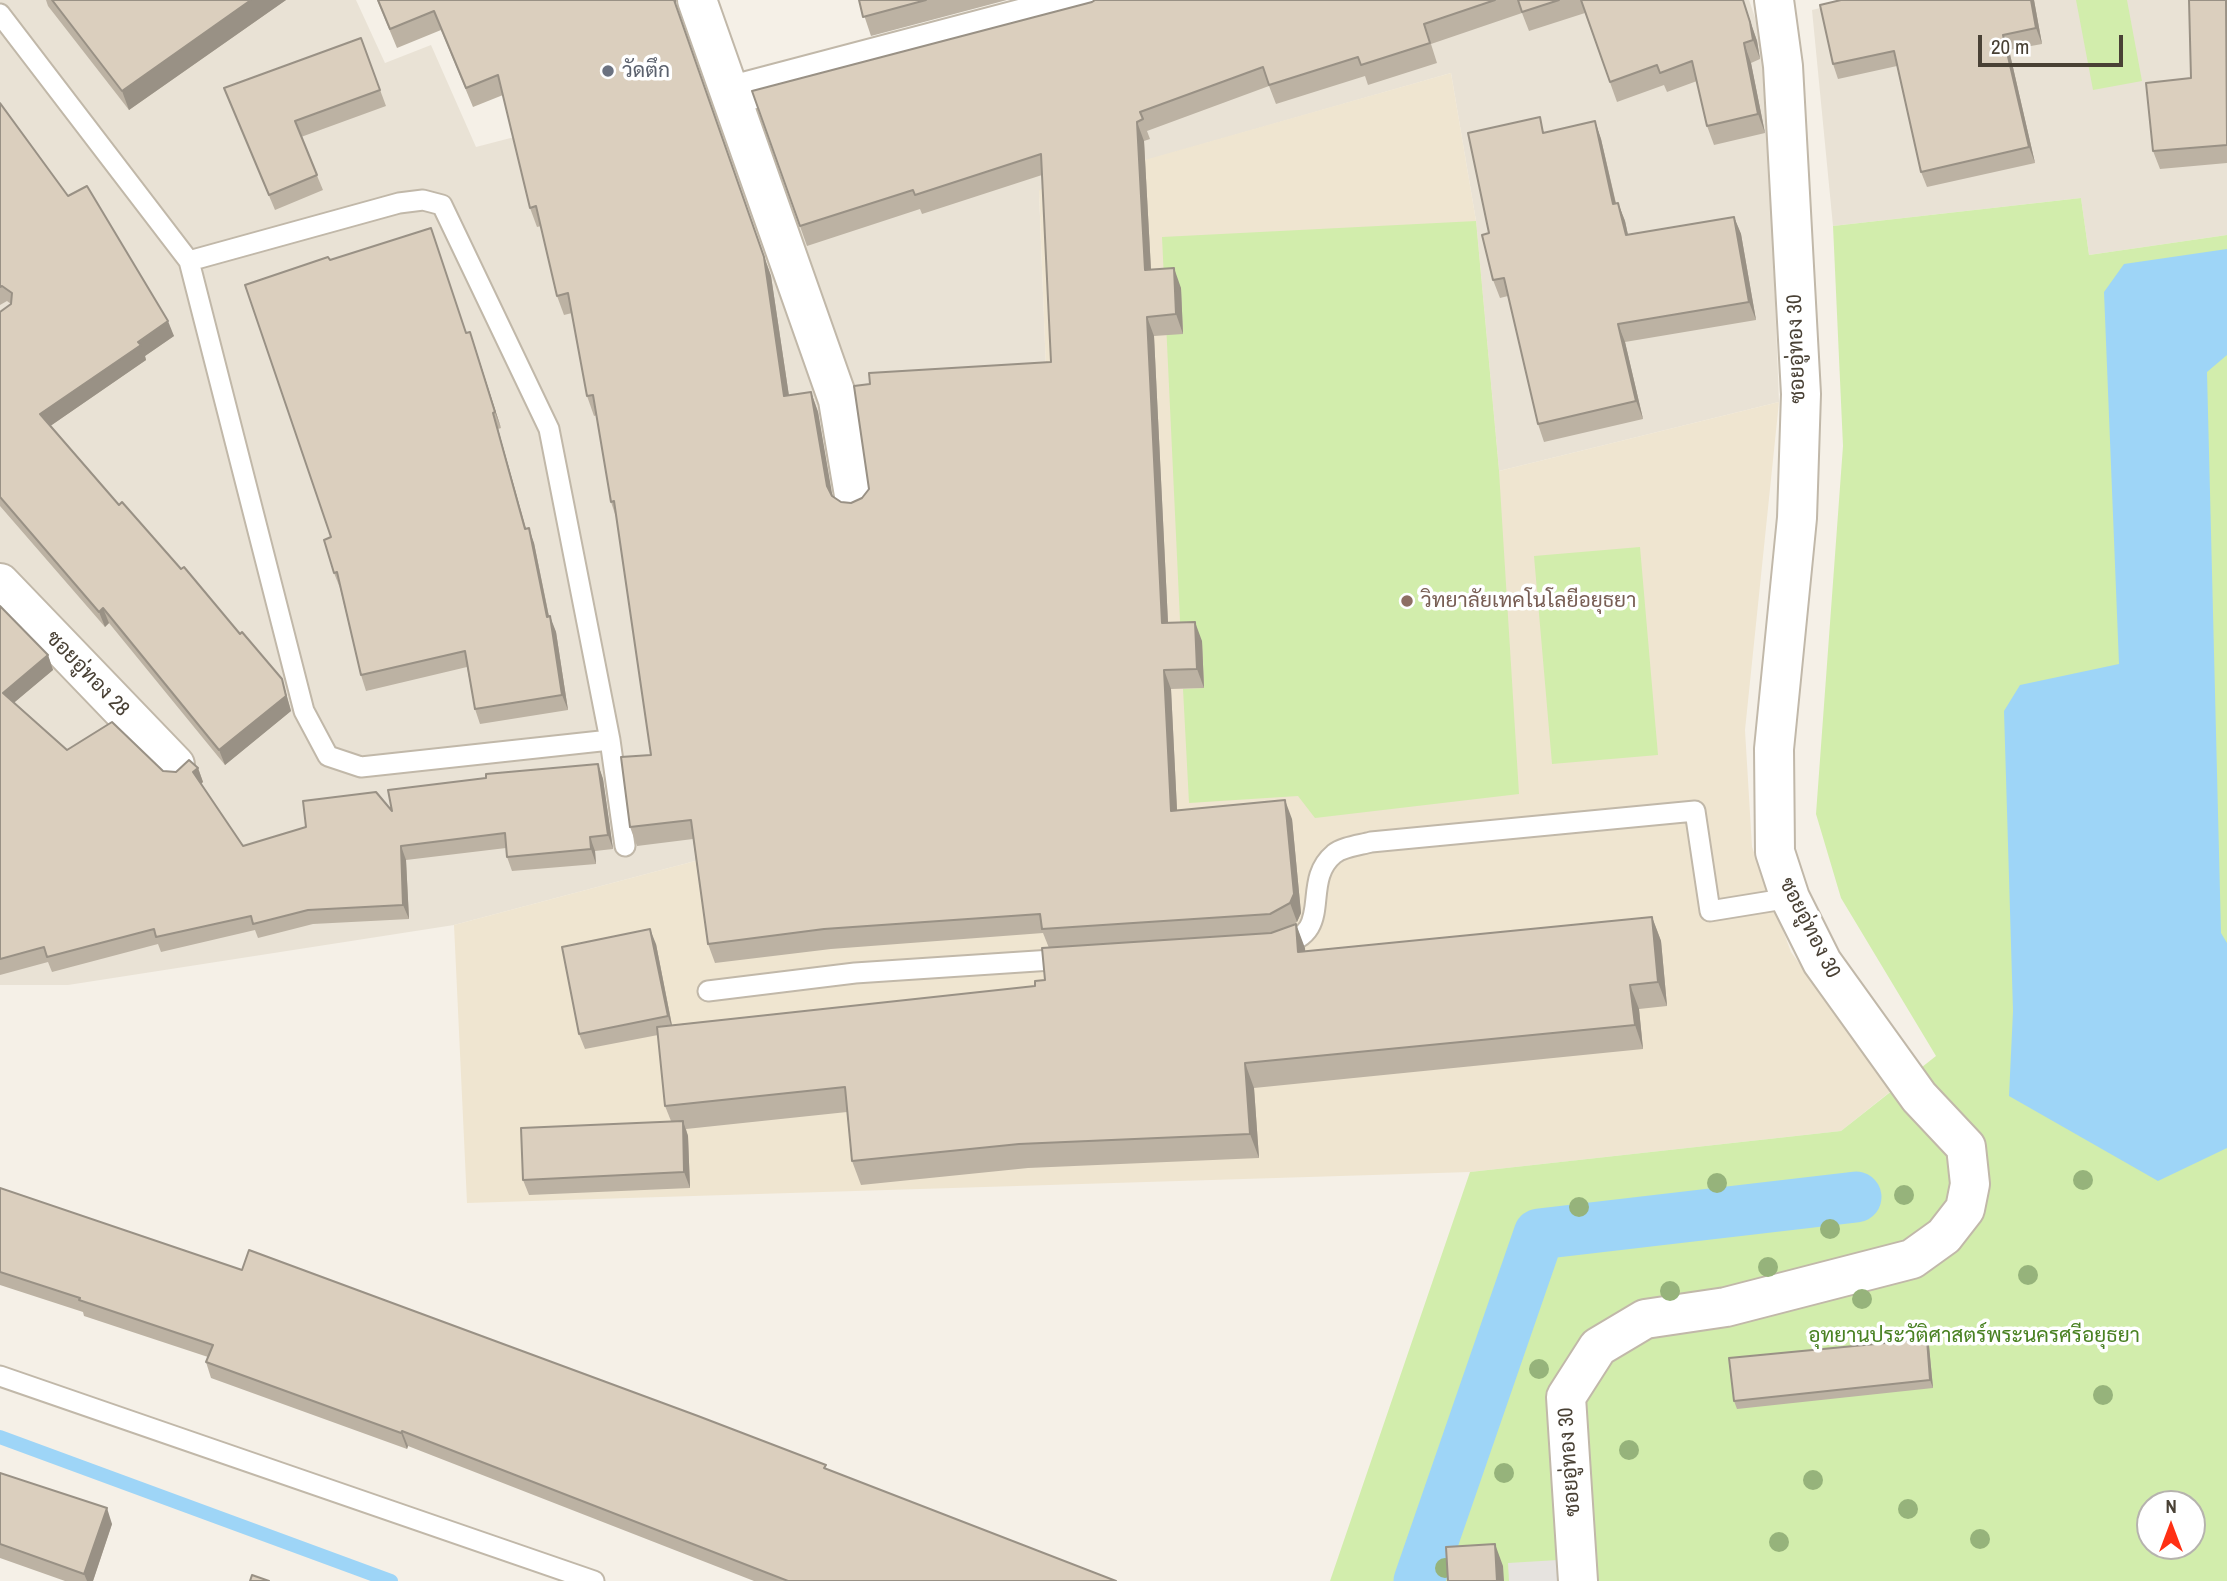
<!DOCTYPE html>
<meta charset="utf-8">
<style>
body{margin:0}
#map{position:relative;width:2227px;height:1581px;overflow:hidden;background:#f5f0e7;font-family:"Archivo Narrow",sans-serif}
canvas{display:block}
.north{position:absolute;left:2136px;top:1490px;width:70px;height:70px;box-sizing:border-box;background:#fff;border:2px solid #b6b3ae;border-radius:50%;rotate:0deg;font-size:19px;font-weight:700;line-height:28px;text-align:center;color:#494135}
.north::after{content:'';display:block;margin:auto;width:24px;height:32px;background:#ff3014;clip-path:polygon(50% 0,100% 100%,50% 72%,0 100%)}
.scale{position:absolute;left:1978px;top:35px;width:145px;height:32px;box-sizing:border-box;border:4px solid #494135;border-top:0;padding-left:9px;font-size:21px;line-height:24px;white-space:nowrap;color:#494135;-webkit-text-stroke:5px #fff;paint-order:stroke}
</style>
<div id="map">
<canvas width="2227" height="1581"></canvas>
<div class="north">N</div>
<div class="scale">20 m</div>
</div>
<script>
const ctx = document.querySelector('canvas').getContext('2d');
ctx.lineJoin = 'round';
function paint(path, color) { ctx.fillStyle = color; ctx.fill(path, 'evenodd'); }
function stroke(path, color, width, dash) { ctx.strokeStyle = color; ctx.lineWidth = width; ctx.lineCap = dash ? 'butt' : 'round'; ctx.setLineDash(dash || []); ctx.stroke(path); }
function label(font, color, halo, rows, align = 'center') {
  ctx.font = font + ' "Archivo Narrow",Sarabun,sans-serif'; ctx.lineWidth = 7; ctx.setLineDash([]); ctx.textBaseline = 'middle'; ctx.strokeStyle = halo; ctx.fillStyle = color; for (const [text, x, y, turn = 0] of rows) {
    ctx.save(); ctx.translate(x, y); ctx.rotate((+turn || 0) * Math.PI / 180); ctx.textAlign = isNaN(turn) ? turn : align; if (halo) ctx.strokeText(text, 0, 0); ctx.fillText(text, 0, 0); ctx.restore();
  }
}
paint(new Path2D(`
 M 0,0 L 356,0 L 385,63 L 431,45 L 476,147 L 1040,0 L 1749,0 L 1765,47 L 1779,402 L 1499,471 L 1476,221 L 1451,73 L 1039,191 L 1063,803 L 797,834 L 454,925 L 68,985 L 0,985 Z
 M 1854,0 L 2227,0 L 2227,235 L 2089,255 L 2081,198 L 1833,226 L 1812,10 Z`), '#e9e2d5');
paint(new Path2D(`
 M 1451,73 L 1476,221 L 1499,471 L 1779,402 L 1745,730 L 1752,847 L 1791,952 L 1891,1091 L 1841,1131 L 1470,1172 L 467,1203 L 454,925 L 797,834 L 1063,803 L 1039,190 Z`), '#efe5d0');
paint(new Path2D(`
 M 2076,0 L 2127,0 L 2142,81 L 2093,90 Z
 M 2081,198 L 2089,255 L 2227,235 L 2227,1581 L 1330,1581 L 1470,1172 L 1841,1131 L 1936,1056 L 1841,898 L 1816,814 L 1843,446 L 1833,226 ZM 2150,1504 L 2192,1504 L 2192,1546 L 2150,1546 Z
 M 1476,221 L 1499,471 L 1519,794 L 1315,818 L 1298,796 L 1189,803 L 1183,689 L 1204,688 L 1181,642 L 1162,237 Z
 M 1640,547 L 1658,755 L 1552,764 L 1534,556 Z`), '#d2edac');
paint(new Path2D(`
 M 1558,1560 L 1559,1581 L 1509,1581 L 1508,1563 Z`), '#e6e3df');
paint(new Path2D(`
 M 2227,249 L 2227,355 L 2207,372 L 2221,933 L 2227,943 L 2227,1148 L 2158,1181 L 2009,1096 L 2013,1011 L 2004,711 L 2020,685 L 2119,664 L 2104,292 L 2124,264 Z`), '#9ed5f7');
stroke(new Path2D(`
 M 0,1437 L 391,1581`), '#9ed5f7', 14);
stroke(new Path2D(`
 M 1419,1581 L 1539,1234 L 1856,1197`), '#9ed5f7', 51);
const service = new Path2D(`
 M 0,14 L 189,261 L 304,711 L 328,756 L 361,767 L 610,740
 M 189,261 L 399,203 L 423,200 L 442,205 L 549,429 L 610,740 L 625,846
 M 1279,945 C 1337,934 1299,883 1334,854 C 1342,847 1360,845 1371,842 L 1695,811 L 1710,911 L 1790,898
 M 708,991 L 855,973 L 1067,959
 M 0,1376 L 594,1581`);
const minor = new Path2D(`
 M 697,0 L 838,400 L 855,501
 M 732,95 L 1093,0
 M 0,583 L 175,765
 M 1578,1581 L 1566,1397 L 1598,1347 L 1645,1319 L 1726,1307 L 1912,1259 L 1944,1236 L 1965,1209 L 1970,1184 L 1966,1147 L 1919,1097 L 1822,962 L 1790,898 L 1775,852 L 1774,749 L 1797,518 L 1801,394 L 1783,66 L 1774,0`);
stroke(service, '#c1b8a9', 23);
stroke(minor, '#c1b8a9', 42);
stroke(service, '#fff', 19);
stroke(minor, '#fff', 38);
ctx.fillStyle = '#96b37b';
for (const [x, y] of [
 [2083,1180],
 [1717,1183],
 [1904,1195],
 [1579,1207],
 [1830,1229],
 [1768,1267],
 [2028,1275],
 [1670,1291],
 [1862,1299],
 [1539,1369],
 [2103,1395],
 [1629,1450],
 [1504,1473],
 [1813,1480],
 [1908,1509],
 [1980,1539],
 [1779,1542],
 [1445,1568]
]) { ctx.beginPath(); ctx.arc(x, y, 10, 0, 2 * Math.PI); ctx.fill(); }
paint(new Path2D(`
 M 46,0 L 286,0 L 129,110 L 48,6 Z
 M 377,0 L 676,0 L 676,7 L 771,276 L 789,396 L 811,392 L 818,412 L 832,496 L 841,502 L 851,503 L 862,498 L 1051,362 L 1042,175 L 922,214 L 920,209 L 807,246 L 752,91 L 1092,2 L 1095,0 L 1743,0 L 1757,41 L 1760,59 L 1751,63 L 1765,133 L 1714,145 L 1707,126 L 1697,81 L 1667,92 L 1664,85 L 1617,102 L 1585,13 L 1529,31 L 1522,13 L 1431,44 L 1437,63 L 1368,85 L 1365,76 L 1276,104 L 1269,86 L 1147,131 L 1150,139 L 1144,141 L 1151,269 L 1181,288 L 1183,334 L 1154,336 L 1168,623 L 1202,641 L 1204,688 L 1171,689 L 1177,810 L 1292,819 L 1301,913 L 1297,922 L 1289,927 L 1296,924 L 1305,951 L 1652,917 L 1661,941 L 1667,1006 L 1639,1009 L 1643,1049 L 1254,1088 L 1259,1158 L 1028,1168 L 861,1185 L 852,1161 L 847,1112 L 686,1129 L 688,1136 L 690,1188 L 529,1195 L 523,1180 L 671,1121 L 665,1106 L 658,1035 L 585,1049 L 579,1034 L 656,944 L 672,1025 L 1035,986 L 1045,980 L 1049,948 L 1043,933 L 831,949 L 715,963 L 708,944 L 693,839 L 637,846 L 630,827 L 651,755 L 616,517 L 611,502 L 597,415 L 594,416 L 587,396 L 572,313 L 564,315 L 557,296 L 541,226 L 537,227 L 530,208 L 503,95 L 473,107 L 441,30 L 397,48 Z
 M 859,0 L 1007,0 L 871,36 Z
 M 2034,0 L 2042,44 L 2009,50 L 2035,163 L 1927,187 L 1921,172 L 1897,66 L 1838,79 L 1833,64 Z
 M 2227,0 L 2227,163 L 2160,169 L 2153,151 L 2191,78 Z
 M 361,38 L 386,106 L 301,137 L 323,190 L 275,210 L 224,88 Z
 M 0,103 L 68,196 L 174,336 L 145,356 L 146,360 L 50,426 L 119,505 L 181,569 L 282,679 L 291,711 L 225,765 L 109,623 L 105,627 L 0,506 L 0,312 L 11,304 L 7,301 L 0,305 Z
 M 1595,121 L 1601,139 L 1616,203 L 1618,203 L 1625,221 L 1628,235 L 1734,217 L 1741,234 L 1756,320 L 1625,342 L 1643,419 L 1544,442 L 1538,424 L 1508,296 L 1500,298 L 1493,280 L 1489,233 L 1545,133 Z
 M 330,260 L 467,333 L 475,347 L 501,428 L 498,429 L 526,528 L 534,543 L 549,616 L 556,632 L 568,710 L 480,724 L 475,709 L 467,667 L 366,691 L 361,675 L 340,588 L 334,573 Z
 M 0,606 L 48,655 L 53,670 L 14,702 L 67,750 L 163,771 L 176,772 L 198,768 L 203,782 L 201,784 L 243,846 L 598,764 L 603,779 L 613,849 L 595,851 L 596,864 L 512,871 L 507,857 L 506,848 L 406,860 L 409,919 L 313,924 L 258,938 L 255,930 L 161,952 L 158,944 L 52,972 L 48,962 L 0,975 Z
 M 0,1188 L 827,1469 L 1116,1581 L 754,1581 L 408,1446 L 407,1449 L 211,1378 L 206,1362 L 208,1357 L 84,1316 L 83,1312 L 0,1285 Z
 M 1929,1346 L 1933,1388 L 1737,1409 L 1734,1401 Z
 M 0,1473 L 112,1524 L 93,1581 L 65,1581 L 0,1558 Z`), '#bcb2a3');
paint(new Path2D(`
 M 251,0 L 286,0 L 129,110 L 122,91 Z
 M 674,0 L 676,0 L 676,7 L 771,276 L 792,416 L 784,396 Z
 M 1743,0 L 1757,41 L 1760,59 L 1753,40 Z
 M 2031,0 L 2034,0 L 2042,44 L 2036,28 Z
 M 2226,0 L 2227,0 L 2227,96 L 2226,94 Z
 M 2003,35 L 2009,50 L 2035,163 L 2029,147 Z
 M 1744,43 L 1751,63 L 1765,133 L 1758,114 Z
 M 1595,121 L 1601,139 L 1620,222 L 1613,204 Z
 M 1137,122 L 1144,141 L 1152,289 L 1145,270 Z
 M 1618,203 L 1625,221 L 1632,253 L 1626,235 Z
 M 1734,217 L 1741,234 L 1756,320 L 1749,302 Z
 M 1174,268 L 1181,288 L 1183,334 L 1176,314 Z
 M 1147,317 L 1154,336 L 1169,643 L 1162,623 Z
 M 168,321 L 174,336 L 145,356 L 146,360 L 46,429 L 40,414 Z
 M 1618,324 L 1625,342 L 1643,419 L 1636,401 Z
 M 470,332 L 475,347 L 501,428 L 495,412 Z
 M 811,392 L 818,412 L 834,505 L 827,486 Z
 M 493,413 L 498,429 L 530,544 L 525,529 Z
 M 529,528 L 534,543 L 552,632 L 547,617 Z
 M 103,608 L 109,623 L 105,627 L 99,612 Z
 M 550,616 L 556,632 L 568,710 L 562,695 Z
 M 1195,622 L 1202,641 L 1204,688 L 1197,669 Z
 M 48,655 L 53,670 L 9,707 L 3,693 Z
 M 1164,670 L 1171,689 L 1178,830 L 1171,811 Z
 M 282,679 L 291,711 L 225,765 L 219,750 Z
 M 598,764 L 603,779 L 613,849 L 608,835 Z
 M 198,768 L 203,782 L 198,786 L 193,772 Z
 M 1285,800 L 1292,819 L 1301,913 L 1297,922 L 1290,903 Z
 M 590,837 L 595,851 L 596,864 L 591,849 Z
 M 401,846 L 406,860 L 409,919 L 403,905 Z
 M 1652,917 L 1661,941 L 1667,1006 L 1658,982 Z
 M 1296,924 L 1305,948 L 1307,976 L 1298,952 Z
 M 650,929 L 656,944 L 673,1031 L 668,1016 Z
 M 1630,985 L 1639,1009 L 1643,1049 L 1635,1025 Z
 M 1245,1063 L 1254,1088 L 1259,1158 L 1250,1134 Z
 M 683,1121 L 688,1136 L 690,1188 L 684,1172 Z
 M 1927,1339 L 1929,1346 L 1933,1388 L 1930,1380 Z
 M 402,1431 L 408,1446 L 407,1449 L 401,1433 Z
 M 107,1508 L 112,1524 L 93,1581 L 87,1581 L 84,1574 Z
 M 1495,1544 L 1503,1566 L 1504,1581 L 1497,1581 Z`), '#999185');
const building = new Path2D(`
 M 52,0 L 251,0 L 122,91 Z
 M 378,0 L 674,0 L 764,257 L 784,396 L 811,392 L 827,486 L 832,496 L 841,502 L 851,503 L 862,498 L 869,489 L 854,386 L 870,384 L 869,373 L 1051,362 L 1041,154 L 915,195 L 913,190 L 800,226 L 752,91 L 1092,2 L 1095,0 L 1495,0 L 1424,24 L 1430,43 L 1361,65 L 1358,57 L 1269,85 L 1263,67 L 1140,112 L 1143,119 L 1137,122 L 1145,270 L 1174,268 L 1176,314 L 1147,317 L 1162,623 L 1195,622 L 1197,669 L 1164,670 L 1171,811 L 1285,800 L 1294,894 L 1290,903 L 1270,914 L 1042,929 L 1040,914 L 824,929 L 708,944 L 691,820 L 630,827 L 621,757 L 651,755 L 614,501 L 611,502 L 593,395 L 587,396 L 568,293 L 557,296 L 536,206 L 530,208 L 498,75 L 466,88 L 434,11 L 390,29 Z
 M 859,0 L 926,0 L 863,17 Z
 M 1518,0 L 1559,0 L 1522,12 Z
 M 1581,0 L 1743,0 L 1750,22 L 1753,40 L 1744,43 L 1758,114 L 1707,126 L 1692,61 L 1660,73 L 1657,65 L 1610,82 Z
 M 1841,0 L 2031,0 L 2036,28 L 2003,35 L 2029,147 L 1921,172 L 1894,51 L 1833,64 L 1820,5 Z
 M 2189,0 L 2226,0 L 2227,145 L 2153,151 L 2146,83 L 2191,78 Z
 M 361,38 L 380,90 L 295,121 L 317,175 L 269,195 L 224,88 Z
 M 0,103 L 68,196 L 87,186 L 168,321 L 138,342 L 141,345 L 40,414 L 119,505 L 122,502 L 181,569 L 184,567 L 240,634 L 242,632 L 282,679 L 286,696 L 219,750 L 103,608 L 99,612 L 0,497 L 0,312 L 11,304 L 12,293 L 2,286 L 0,287 Z
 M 1540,117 L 1543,133 L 1595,121 L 1613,204 L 1618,203 L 1626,235 L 1734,217 L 1749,302 L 1618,324 L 1636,401 L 1538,424 L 1504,278 L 1493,280 L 1482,235 L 1489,233 L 1468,133 Z
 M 431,228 L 466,333 L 470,332 L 495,412 L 493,413 L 525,529 L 529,528 L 547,617 L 550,616 L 562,695 L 475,709 L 465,651 L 361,675 L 337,572 L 334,573 L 324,540 L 331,537 L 245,285 L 328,257 L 330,260 Z
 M 0,606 L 48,655 L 3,693 L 67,750 L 112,722 L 163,771 L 176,772 L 189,760 L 198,768 L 193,772 L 243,846 L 306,827 L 303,801 L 376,792 L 392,811 L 388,790 L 486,778 L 486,774 L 598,764 L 608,835 L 590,837 L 591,849 L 507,857 L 505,833 L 401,846 L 403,905 L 308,910 L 253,924 L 251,916 L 156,937 L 154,929 L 47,957 L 44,947 L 0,959 Z
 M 1652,917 L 1658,982 L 1630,985 L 1635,1025 L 1245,1063 L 1250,1134 L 1019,1144 L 852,1161 L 845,1087 L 665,1106 L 657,1027 L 1035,986 L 1035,981 L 1045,980 L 1042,948 L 1271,933 L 1296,924 L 1298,952 Z
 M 650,929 L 668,1016 L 579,1034 L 562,947 Z
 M 683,1121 L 684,1172 L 523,1180 L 521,1128 Z
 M 0,1188 L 242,1270 L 249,1250 L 698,1416 L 826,1465 L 824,1468 L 1116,1581 L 788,1581 L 402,1431 L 401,1433 L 206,1362 L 213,1345 L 79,1300 L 80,1298 L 0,1272 Z
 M 1927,1339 L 1930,1380 L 1734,1401 L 1729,1358 Z
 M 0,1473 L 107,1508 L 84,1574 L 0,1544 Z
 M 1495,1544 L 1497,1581 L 1448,1581 L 1446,1547 Z
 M 252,1575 L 269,1581 L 250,1581 Z`);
paint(building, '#dbcfbe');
stroke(building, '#999185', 2);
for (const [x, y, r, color] of [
 [608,71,7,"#6b7280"],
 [1407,601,7,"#8d6e63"]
]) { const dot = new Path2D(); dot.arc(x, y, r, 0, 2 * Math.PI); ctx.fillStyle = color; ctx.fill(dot); stroke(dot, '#fff', 2.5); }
label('21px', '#5b616d', '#fff', [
 ["วัดตึก",622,71]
], 'left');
label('21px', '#494135', '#fff', [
 ["ซอยอู่ทอง 30",1797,349,-92],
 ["ซอยอู่ทอง 28",87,674,46],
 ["ซอยอู่ทอง 30",1809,928,63],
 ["ซอยอู่ทอง 30",1570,1462,-94]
]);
label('21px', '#785e54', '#fff', [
 ["วิทยาลัยเทคโนโลยีอยุธยา",1421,601]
], 'left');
label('21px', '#498122', '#fff', [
 ["อุทยานประวัติศาสตร์พระนครศรีอยุธยา",1974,1336]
]);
</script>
